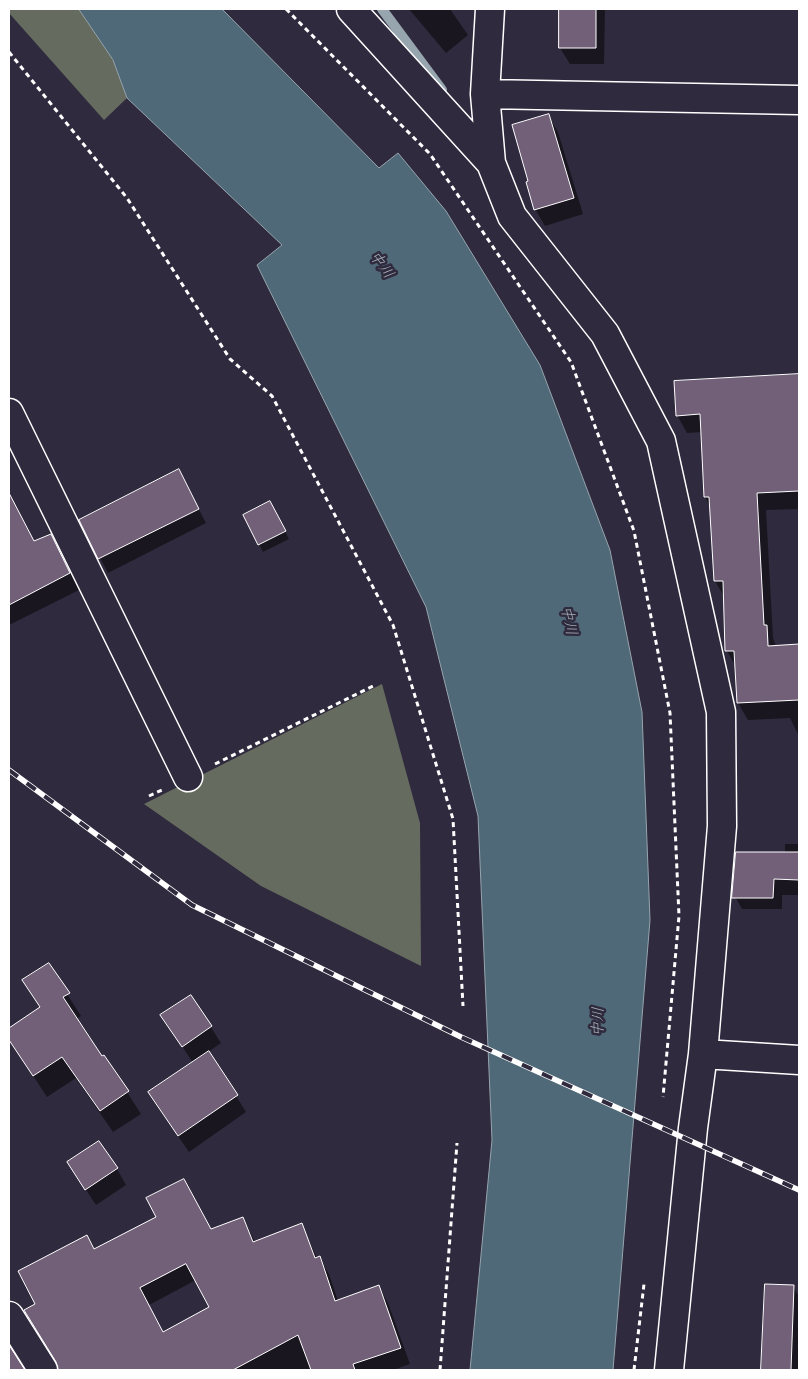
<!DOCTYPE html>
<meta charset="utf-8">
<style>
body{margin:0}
#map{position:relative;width:808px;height:1379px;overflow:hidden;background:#2f2a3d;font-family:Kalam,sans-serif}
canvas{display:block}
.frame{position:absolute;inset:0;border:10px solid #fff;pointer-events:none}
</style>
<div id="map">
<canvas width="808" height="1379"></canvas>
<div class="frame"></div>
</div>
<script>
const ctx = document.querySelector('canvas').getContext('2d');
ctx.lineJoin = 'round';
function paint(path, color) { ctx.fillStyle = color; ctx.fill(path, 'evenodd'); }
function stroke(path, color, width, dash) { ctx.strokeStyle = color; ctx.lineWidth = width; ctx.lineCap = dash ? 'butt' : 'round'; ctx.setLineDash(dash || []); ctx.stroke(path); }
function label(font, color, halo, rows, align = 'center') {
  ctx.font = font + ' Kalam,"Klee One",sans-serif'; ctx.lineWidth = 5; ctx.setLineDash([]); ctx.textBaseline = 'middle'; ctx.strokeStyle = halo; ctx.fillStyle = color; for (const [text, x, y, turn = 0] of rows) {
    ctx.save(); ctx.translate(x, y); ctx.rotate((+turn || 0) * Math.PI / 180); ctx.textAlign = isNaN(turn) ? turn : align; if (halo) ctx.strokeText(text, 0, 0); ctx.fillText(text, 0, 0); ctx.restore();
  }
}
paint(new Path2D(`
 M 9,9 L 79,9 L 113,60 L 127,98 L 104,120 L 9,13 Z
 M 382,684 L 420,823 L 421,966 L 261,886 L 144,804 Z`), '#656c5f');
const water = new Path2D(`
 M 79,9 L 222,9 L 379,168 L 398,153 L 446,211 L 540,365 L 610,550 L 642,712 L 650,920 L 613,1370 L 470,1370 L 492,1140 L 478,816 L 426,607 L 257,265 L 282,245 L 127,98 L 113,60 Z`);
paint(water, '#506978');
stroke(water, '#96a5ae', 1);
paint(new Path2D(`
 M 409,9 L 450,9 L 468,35 L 446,53 Z
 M 561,9 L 605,9 L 604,64 L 570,64 L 560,48 Z
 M 548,116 L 558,132 L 583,214 L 545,226 L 535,209 Z
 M 799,376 L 799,509 L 766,510 L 773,638 L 776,647 L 799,645 L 798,734 L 790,718 L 748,720 L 738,703 L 736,667 L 727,651 L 725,598 L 715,581 L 711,508 L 705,497 L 702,432 L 687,433 L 677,415 L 676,383 ZM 766,626 L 768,631 L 770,652 L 767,652 Z
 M 186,485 L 206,523 L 108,573 L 81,521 Z
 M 9,494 L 34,542 L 51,536 L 79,590 L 9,625 Z
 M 274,511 L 289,539 L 263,552 L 259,544 Z
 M 785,844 L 799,844 L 799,895 L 782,895 L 782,909 L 742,909 L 733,893 L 785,853 Z
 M 48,964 L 81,1016 L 76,1019 L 102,1058 L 104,1056 L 141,1114 L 113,1132 L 76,1078 L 47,1097 L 9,1039 L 9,1029 L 40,1008 L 24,981 Z
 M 191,996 L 221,1043 L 208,1052 L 246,1112 L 189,1152 L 159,1109 L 193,1063 L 162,1015 Z
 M 68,1163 L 117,1169 L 126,1185 L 96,1205 Z
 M 243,1218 L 255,1242 L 301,1224 L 317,1258 L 319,1258 L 329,1274 L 338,1301 L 379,1287 L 388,1303 L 410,1364 L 393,1370 L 62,1370 L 35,1327 L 37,1304 L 95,1250 L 211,1230 ZM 196,1280 L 210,1308 L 163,1333 L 149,1305 Z
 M 766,1286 L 793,1286 L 799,1297 L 799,1370 L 763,1370 Z`), '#0007');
stroke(new Path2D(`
 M 382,9 L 442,90`), '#96a5ae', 10);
const building = new Path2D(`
 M 559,9 L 596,9 L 596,48 L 559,48 Z
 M 549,114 L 574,198 L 534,210 L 526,182 L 528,181 L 512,125 Z
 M 799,374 L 799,491 L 757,493 L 764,625 L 767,625 L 768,646 L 799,644 L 799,700 L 737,703 L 734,651 L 725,651 L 723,581 L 714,581 L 709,497 L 704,497 L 700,414 L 676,416 L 674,381 Z
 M 179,469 L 199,509 L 98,559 L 79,520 Z
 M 9,493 L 34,541 L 51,534 L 70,573 L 9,605 Z
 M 270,501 L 286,531 L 258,545 L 243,515 Z
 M 736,852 L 799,852 L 799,880 L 774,879 L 773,898 L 732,898 Z
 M 49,963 L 70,993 L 63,997 L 102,1056 L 104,1055 L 129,1091 L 100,1111 L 62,1057 L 33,1076 L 9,1040 L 9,1028 L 40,1007 L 22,980 Z
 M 191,995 L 212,1026 L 182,1047 L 160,1015 Z
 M 209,1051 L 238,1095 L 178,1136 L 148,1092 Z
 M 99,1141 L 118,1168 L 85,1190 L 67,1162 Z
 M 184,1179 L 211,1229 L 243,1217 L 253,1242 L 302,1223 L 315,1258 L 320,1256 L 335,1301 L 379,1285 L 401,1348 L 353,1364 L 355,1370 L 311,1370 L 298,1335 L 233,1370 L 58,1370 L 56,1362 L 24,1310 L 35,1304 L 18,1271 L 87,1235 L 94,1249 L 156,1217 L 146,1198 ZM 186,1264 L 209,1307 L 163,1332 L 140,1288 Z
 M 765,1284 L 794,1285 L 791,1370 L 761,1370 Z
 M 9,1345 L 25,1370 L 9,1370 Z`);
paint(building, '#725f78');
stroke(building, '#fff', 1);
const street = new Path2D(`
 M 351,9 L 491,163
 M 490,9 L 485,94 L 491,163 L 512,216 L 605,334 L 661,441 L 721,712 L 722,826 L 703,1054 L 799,1060
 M 485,94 L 799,100
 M 9,413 L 188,777
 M 9,1316 L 43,1370
 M 669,1370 L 693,1128 L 703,1054`);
stroke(street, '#fff', 31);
stroke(new Path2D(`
 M 286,9 L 430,154 L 571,362 L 634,531 L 670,713 L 679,916 L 663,1097
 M 9,52 L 127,198 L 230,359 L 272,396 L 393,625 L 453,819 L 463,1006
 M 215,764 L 373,686
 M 149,796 L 162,790
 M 440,1370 L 457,1143
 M 634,1370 L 644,1284`), '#fff', 3, [5, 4]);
stroke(street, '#2f2a3d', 28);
const rail = new Path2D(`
 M 9,770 L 192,905 L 461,1037 L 799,1190`);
stroke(rail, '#fff', 5.5);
stroke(rail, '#2f2a3d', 4, [11]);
label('italic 15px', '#a8b4bc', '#2f2a3d', [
 ["中川",380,266,54],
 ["中川",567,621,78],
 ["中川",600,1022,-89]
]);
</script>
